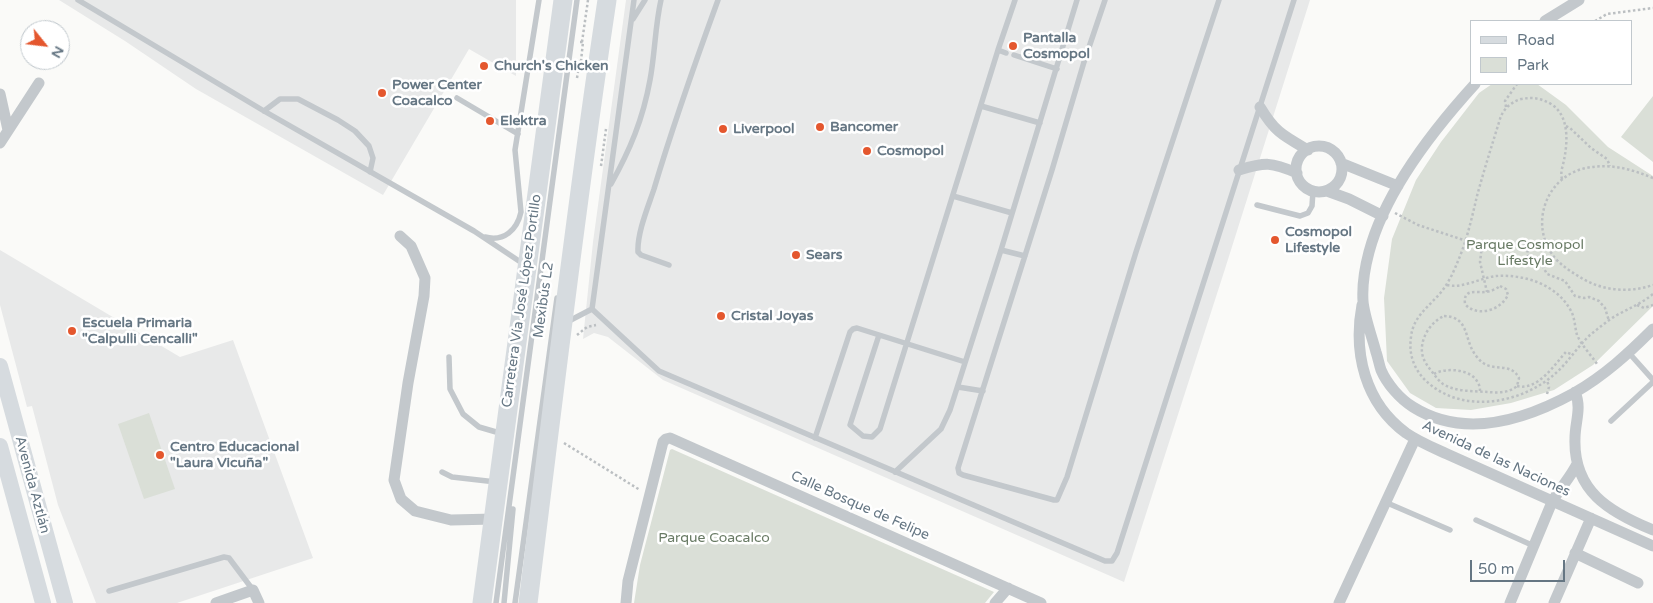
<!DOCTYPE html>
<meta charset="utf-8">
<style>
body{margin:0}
#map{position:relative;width:1653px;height:603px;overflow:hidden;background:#fafaf8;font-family:"Varela Round",sans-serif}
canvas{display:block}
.legend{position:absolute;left:1470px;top:20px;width:162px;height:65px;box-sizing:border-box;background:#fff;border:1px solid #c1c8cd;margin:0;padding:6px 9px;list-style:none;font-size:15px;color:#657683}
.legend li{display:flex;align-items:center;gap:10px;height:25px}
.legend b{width:25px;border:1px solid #c1c8cd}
.north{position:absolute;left:20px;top:20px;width:50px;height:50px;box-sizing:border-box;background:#fff;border:1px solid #c1c8cd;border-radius:50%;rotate:119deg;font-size:14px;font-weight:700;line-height:20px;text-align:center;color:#657683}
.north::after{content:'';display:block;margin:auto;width:18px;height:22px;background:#e4572e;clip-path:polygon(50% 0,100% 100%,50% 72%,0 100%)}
.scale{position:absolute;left:1470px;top:560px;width:95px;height:22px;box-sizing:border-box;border:2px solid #657683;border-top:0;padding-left:6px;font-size:15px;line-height:18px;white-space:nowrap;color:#657683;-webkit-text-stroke:4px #fff;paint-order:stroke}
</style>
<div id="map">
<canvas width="1653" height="603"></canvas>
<ul class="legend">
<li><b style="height:6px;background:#d6dbdf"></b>Road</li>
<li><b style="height:14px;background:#dadfd7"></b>Park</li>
</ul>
<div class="north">N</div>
<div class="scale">50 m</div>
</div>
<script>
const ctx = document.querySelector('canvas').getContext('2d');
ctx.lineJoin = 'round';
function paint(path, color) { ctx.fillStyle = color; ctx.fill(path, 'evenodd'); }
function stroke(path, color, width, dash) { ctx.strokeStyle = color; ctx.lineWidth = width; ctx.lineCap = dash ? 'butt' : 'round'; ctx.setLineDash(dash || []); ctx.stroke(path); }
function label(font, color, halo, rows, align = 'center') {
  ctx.font = font + ' "Varela Round",sans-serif'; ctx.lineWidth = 5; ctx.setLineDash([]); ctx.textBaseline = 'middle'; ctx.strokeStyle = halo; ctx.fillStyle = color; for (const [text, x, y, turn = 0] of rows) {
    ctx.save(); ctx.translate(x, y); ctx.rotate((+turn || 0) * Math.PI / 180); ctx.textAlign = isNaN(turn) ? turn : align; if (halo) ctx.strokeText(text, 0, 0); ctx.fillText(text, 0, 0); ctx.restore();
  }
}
paint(new Path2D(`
 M 59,0 L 516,0 L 516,76 L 469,49 L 383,195 L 196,89 L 125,41 Z
 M 626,0 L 1310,0 L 1224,272 L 1124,582 L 663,380 L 608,337 L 594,333 L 583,339 L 593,242 Z
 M 0,250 L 180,357 L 233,340 L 313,558 L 177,603 L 96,603 L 58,505 L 32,406 L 27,407 L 0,305 Z`), '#e8e9e9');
paint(new Path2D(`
 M 1492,84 L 1537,84 L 1566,105 L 1608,147 L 1653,176 L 1653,306 L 1593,365 L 1554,390 L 1511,403 L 1471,410 L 1436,408 L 1410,393 L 1387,361 L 1384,298 L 1392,239 L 1416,180 L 1441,142 L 1479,93 Z
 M 1653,96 L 1653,162 L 1621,137 Z
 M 149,413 L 175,489 L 144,499 L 118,424 Z
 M 672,449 L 994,592 L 985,603 L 634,603 L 640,565 L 670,450 Z`), '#dadfd7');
stroke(new Path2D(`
 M 1595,21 L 1607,14 L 1653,8
 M 580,42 L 583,42 L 581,61
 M 582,42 L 588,0
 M 577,78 L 580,60
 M 1506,107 L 1505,101 L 1517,84
 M 1566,126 L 1570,128 L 1591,148 L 1607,159 L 1610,166
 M 601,166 L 606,129
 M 1653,178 C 1631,169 1610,163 1586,168 C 1550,175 1531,217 1549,249 C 1556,263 1570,271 1583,279 C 1604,291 1630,293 1653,285
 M 1562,179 C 1560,172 1563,166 1564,160 C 1568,141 1569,115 1551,104 C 1541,98 1532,97 1521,99 C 1511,102 1503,109 1500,119 C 1492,145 1484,170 1477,196 C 1472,217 1467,240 1458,261 C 1454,271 1449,282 1442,291 C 1430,306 1413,316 1411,337 C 1408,357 1416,374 1432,386 C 1469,414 1525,402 1557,372 C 1569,361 1578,346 1590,335 C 1599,328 1608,320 1617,315 C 1630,308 1642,303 1653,294
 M 1395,213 L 1418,225 L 1482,246 L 1514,244 L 1537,246 L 1547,244
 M 1527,245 L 1528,258 L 1541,263 L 1547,274 L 1565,281 L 1575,296 L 1584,298 L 1589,297 L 1599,301 L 1605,308 L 1609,321
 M 1482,246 L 1480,262 L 1487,292
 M 1447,285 C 1462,289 1480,278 1496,276 C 1525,274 1559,285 1572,313 C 1575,320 1575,328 1577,335 C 1582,346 1591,355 1597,364
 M 1500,286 L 1506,289 L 1508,295 C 1501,310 1477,318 1465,304 C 1463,288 1476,293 1485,292 C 1490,292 1496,289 1500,286 Z
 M 1637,305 L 1644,308 L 1653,305
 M 1444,316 C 1471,317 1463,341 1477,357 C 1490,375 1510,360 1519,378 L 1517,386 C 1509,393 1498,393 1488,392 C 1474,391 1456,392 1443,384 C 1439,381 1436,377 1433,373 C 1429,368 1425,363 1423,357 C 1418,341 1430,322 1444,316 Z
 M 577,335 L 587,327 L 596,325
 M 1434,374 C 1446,367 1472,369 1478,383 C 1480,386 1480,389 1480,392
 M 1517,386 C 1538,391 1554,365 1566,352 L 1573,355
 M 1547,394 L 1549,387 L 1547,380
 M 564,443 L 640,490`), '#bbbfc2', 2.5, [2.5, 2.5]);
stroke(new Path2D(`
 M 78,0 L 264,111 L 474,231 L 525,265
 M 1105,0 L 1084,62 L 1052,170 L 958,468 L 959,473 L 963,475 L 1054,500 L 1057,500 L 1067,477 L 1136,252 L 1219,0
 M 633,19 L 645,0
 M 998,50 L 1015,0
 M 1014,55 L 1057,69
 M 457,98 L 518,134
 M 981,106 L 1040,123
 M 264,111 L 280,99 L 298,99 L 338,120 L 355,131 L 369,146 L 373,158 L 370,172
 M 611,184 C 630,150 643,119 650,80 C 655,54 655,26 661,0
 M 953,196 L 1012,213
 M 1257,205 L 1300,216 L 1308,213 L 1312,206 L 1313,191
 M 485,237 C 504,242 517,230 521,212 L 515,150 L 539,0
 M 1001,250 L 1025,256
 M 669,265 L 641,255 L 638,252 C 637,233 648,207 654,189 C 673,125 695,63 718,0
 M 592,309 L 659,371 L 1105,561 L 1112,561 L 1117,553 L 1294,0
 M 567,322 L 592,309 L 634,0
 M 879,335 L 850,425 L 863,436 L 872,437 L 880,429 L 998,50 L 1006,53
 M 1629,353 L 1653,380
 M 449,357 L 450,389 L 463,414 L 479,427 L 503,434
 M 958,387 L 983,391
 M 1611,421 L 1653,382
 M 815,438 L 850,332 L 853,329 L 857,328 L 965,362
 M 442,472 L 452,477 L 496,482
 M 895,472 L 941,429 L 950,410 L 1001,250 L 1077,0
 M 1385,502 L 1450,530
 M 1476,520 L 1534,546
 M 109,591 L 224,557 L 229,558 L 253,590
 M 496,603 L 577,0
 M 504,603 L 513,509
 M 515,603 L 557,298`), '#c3c8cc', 5.5);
stroke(new Path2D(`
 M 1545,21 L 1579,0
 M 1475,84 C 1434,129 1385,192 1369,252 C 1365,267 1362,285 1363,301 C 1364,315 1372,337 1376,352 C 1378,358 1379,364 1381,370 C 1387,384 1400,399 1413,407 C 1464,439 1525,420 1574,393 C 1604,376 1629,353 1653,329
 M 0,94 L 8,130
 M 1260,107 C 1275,132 1282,135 1308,150
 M 0,143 L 39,83
 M1296 169a23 23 0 1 1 46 0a23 23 0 1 1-46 0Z
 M 1341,163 L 1398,186
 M 1239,170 C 1266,162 1271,162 1297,173
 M 1327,191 L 1349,199 L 1383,216
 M 400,236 L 411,246 L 425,278 L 424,296 L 408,383 L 394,480 L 401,499 L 415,511 L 451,520 L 494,519
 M 1362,305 C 1353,353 1365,403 1406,433 C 1419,442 1434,448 1447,454 L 1653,546
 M 1575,392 C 1582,408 1575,422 1575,438 C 1573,491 1609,512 1653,530
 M 1575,553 L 1638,583
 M 216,603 L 253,590 L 259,603
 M 626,603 L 628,581 L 663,442 L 666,439 L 670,438 L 1041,603
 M 995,603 L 1008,588
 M 1339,603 L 1415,439
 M 1510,603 L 1552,502 C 1560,488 1570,478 1577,464
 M 1554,603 L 1591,518`), '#c3c8cc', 11);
stroke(new Path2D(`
 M 0,366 L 65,603
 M 0,446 L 43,603`), '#d6dbdf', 16);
stroke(new Path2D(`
 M 482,603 L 563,0
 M 528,603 C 553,402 577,200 607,0`), '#d6dbdf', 19);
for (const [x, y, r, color] of [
 [1013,46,5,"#e4572e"],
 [484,66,5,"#e4572e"],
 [382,93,5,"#e4572e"],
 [490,121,5,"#e4572e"],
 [820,127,5,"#e4572e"],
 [723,129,5,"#e4572e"],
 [867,151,5,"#e4572e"],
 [1275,240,5,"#e4572e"],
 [796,255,5,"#e4572e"],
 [721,316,5,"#e4572e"],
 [72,331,5,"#e4572e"],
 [160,455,5,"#e4572e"]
]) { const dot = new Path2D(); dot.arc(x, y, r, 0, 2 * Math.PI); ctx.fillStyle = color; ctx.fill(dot); stroke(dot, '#fff', 2); }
label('bold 14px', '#657683', '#fff', [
 ["Pantalla",1023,38],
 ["Cosmopol",1023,54],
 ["Church's Chicken",494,66],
 ["Power Center",392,85],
 ["Coacalco",392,101],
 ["Elektra",500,121],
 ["Bancomer",830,127],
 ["Liverpool",733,129],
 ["Cosmopol",877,151],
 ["Cosmopol",1285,232],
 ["Lifestyle",1285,248],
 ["Sears",806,255],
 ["Cristal Joyas",731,316],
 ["Escuela Primaria",82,323],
 ["\"Calpulli Cencalli\"",82,339],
 ["Centro Educacional",170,447],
 ["\"Laura Vicuña\"",170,463]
], 'left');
label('14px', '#687a64', '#fff', [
 ["Parque Cosmopol",1525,245],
 ["Lifestyle",1525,261],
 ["Parque Coacalco",714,538]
]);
label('14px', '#657683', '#fff', [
 ["Mexibús L2",544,300,-82],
 ["Carretera Vía José López Portillo",522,301,-82],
 ["Avenida de las Naciones",1496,459,25],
 ["Avenida Aztlán",32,485,75],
 ["Calle Bosque de Felipe",860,506,24]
]);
</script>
